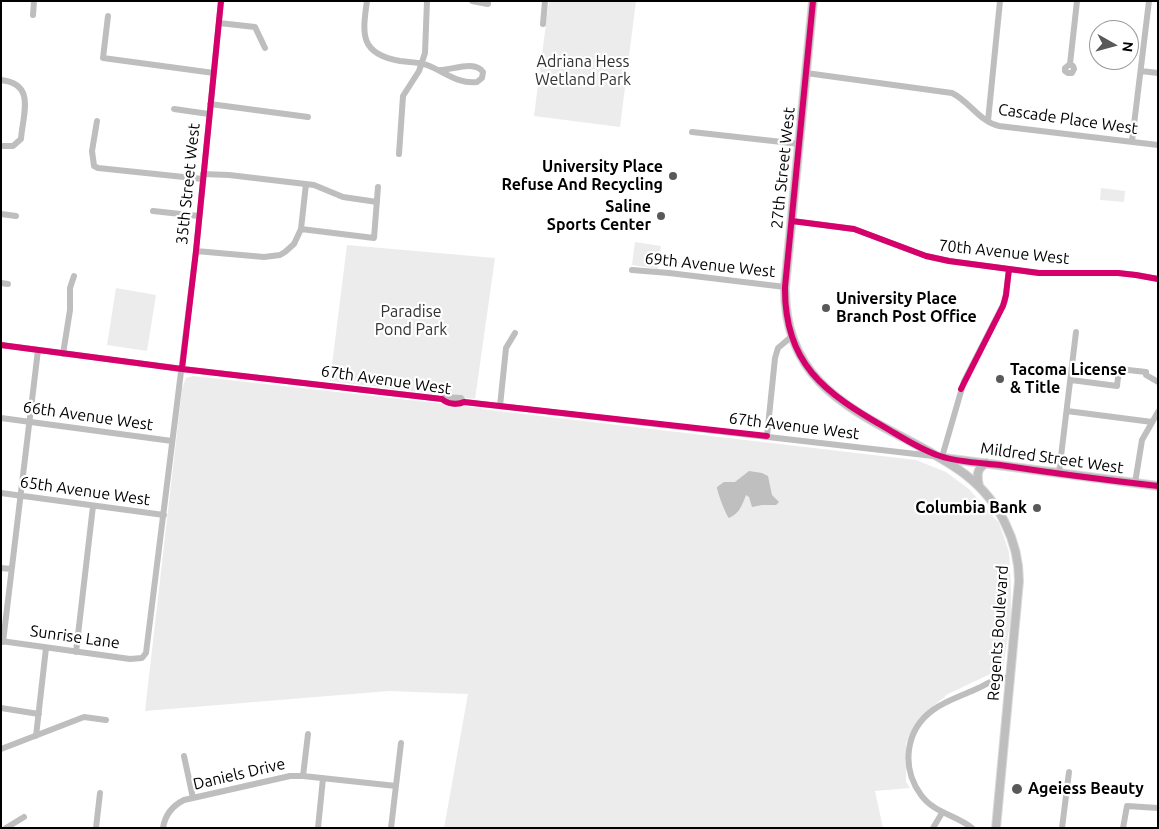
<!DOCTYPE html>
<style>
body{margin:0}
#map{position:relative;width:1159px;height:829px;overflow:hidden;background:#fff;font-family:Ubuntu,sans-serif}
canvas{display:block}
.frame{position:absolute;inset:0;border:2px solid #000;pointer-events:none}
.north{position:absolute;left:1089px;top:20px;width:50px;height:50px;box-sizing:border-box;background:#fff;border:1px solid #999;border-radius:50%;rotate:97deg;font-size:14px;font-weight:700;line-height:20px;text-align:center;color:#000}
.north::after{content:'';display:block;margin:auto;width:18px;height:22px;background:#595959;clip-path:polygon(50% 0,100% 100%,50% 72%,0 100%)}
</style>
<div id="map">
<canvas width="1159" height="829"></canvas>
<div class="frame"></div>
<div class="north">N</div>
</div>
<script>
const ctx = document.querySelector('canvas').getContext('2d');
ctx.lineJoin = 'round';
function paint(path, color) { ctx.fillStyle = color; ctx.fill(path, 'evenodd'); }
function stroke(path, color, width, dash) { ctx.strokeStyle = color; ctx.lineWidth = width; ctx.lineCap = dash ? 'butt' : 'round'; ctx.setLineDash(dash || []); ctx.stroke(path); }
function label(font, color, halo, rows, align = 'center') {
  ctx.font = font + ' Ubuntu,sans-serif'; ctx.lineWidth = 4.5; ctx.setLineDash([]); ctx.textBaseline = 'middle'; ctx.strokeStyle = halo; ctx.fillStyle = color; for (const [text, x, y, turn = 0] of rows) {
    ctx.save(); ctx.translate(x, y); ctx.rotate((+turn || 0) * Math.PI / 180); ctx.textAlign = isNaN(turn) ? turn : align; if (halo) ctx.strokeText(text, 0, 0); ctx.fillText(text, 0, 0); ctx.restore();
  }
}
paint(new Path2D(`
 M 549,1 L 636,1 L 620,127 L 534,116 Z
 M 1101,188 L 1125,191 L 1124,202 L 1100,200 Z
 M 635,242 L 661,246 L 658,269 L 632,265 Z
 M 347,245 L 495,258 L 475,399 L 330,381 Z
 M 116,288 L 156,295 L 147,351 L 107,345 Z
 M 193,376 L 481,408 L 481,409 L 916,460 L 946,472 L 969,489 L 999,523 L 1009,552 L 1011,588 L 1011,617 L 1003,668 L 948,694 L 930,709 L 916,726 L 906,743 L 906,782 L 910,788 L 875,791 L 883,828 L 444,828 L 468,694 L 389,691 L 145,711 L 182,389 L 186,378 Z`), '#ececec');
paint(new Path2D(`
 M 749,471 L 762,473 L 768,476 L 772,495 L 779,502 L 776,505 L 762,505 L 752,507 L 749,497 L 746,495 C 742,505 740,513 729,518 C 726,515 717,492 717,487 L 724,482 L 735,482 Z`), '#bfbfbf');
const major = new Path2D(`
 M 813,1 L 785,287 C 784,372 838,404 906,439 C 947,461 984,479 1005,523 C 1014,541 1019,560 1019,581 L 996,828
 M 944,458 L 1158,486
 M 979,486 C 977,476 976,469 986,463`);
stroke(major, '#dbdbdb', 10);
stroke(new Path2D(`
 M 367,1 C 362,35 360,54 400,61 C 409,62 419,62 427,65 C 445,72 457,84 477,82 L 482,78 L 483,72 C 474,60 453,70 440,70
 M 472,1 L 488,4 L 488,1
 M 33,15 L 34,1
 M 108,16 L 103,58 L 214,73
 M 219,23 L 255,27 L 265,48
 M 543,24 L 545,1
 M 1070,64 L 1073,66 L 1074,69 L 1072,73 L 1068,73 L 1065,71 L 1065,68 L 1070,64 L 1077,1
 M 1141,71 L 1158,73
 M 806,73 L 952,93 C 969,101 980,122 999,126 L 1158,145
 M 1,80 C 36,84 23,113 21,139 L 13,146 L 1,146
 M 210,104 L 308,117
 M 174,109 L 209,114
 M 97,121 L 92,151 L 94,166 L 98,168 L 203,179
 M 988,121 L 1000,1
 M 692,132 L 800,144
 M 1132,141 L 1149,1
 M 399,154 L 403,96 L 419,71 L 425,53 L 427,1
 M 203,174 L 229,175 L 314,185 L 343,197 L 377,202
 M 153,211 L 199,216
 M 1,214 L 16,216
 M 792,221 L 854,229 L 926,256 L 949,261 L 1039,273 L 1118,273 L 1136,275 L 1158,279
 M 301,229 L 374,238 L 378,187
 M 196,251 L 264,257 L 280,255 L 285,252 L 294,244 L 301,229 L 306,184
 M 632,270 L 669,273 L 785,287
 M 1,283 L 8,284
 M 1,345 L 182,369 L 442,399 C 447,404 458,405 464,402 L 942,457 L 964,381 L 1005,301 L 1009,269
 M 63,354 L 70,310 L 70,288 L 74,276
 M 1071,380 L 1117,386 L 1119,369 L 1146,372 L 1146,375 L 1158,382
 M 442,399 L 445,397 L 461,398 L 464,402
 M 500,406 L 506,348 L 515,333
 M 1067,411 L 1152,422
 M 1,418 L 172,441
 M 767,436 L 775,358 L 778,348 L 791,337
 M 1059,473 L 1076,332
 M 1135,483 L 1142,440 L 1158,412
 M 1,493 L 164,515
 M 1,568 L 11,569
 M 1,641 L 130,659 L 142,658 L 146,653 L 196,251 L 221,1
 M 3,642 L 38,350
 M 76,652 L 93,506
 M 1,708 L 39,714
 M 36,736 L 46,648
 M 1,749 L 84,717 L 106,720
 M 184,756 L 193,798
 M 303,776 L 308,734
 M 6,828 L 24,817
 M 96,828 L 100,793
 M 163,828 C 165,815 172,806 184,800 L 290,776 L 303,776 L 396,786
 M 318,828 L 323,778
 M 391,828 L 401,743
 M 933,828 L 942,813
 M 972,828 C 956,815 934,813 921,795 C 901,768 905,730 933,710 C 945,701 961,696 974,690 C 986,685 996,677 1010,678
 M 1062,828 L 1069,772
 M 1123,828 L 1127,806 L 1158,808`), '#bebebe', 6);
stroke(major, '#bebebe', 8);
stroke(new Path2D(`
 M 813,1 L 785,287 C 784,364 825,393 886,428 C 903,438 921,450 940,456 C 956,462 982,463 1000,465 C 1052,473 1105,480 1158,486
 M 792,221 L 854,229 L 926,256 L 949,261 L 1039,273 L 1118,273 L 1136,275 L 1158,279
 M 1,345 L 182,369 L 442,399 C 447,404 458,405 464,402 L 767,436
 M 182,369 L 196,251 L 221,1
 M 961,389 L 1003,306 L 1006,295 L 1009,269`), '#d6006c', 6);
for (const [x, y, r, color] of [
 [673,176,5,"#595959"],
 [661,216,5,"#595959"],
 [826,308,5,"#595959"],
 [1000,379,5,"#595959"],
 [1037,508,5,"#595959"],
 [1017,789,6,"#595959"]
]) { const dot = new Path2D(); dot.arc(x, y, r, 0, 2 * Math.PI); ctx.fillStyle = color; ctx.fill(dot); stroke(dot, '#fff', 2); }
label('16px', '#333', '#fff', [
 ["Adriana Hess",583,62],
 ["Wetland Park",583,80],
 ["Paradise",411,312],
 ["Pond Park",411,330]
]);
label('16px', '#000', '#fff', [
 ["Cascade Place West",1068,119,8],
 ["27th Street West",783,168,-84],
 ["35th Street West",188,184,-84],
 ["70th Avenue West",1004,252,6],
 ["69th Avenue West",710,265,6],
 ["67th Avenue West",386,380,8],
 ["66th Avenue West",88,416,8],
 ["67th Avenue West",794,426,7],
 ["Mildred Street West",1052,458,8],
 ["65th Avenue West",85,491,8],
 ["Regents Boulevard",998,633,-86],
 ["Sunrise Lane",75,637,8],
 ["Daniels Drive",239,774,-13]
]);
label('bold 16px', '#000', '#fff', [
 ["University Place",663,167],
 ["Refuse And Recycling",663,185],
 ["Saline",651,207],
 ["Sports Center",651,225],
 ["University Place",836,299,"left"],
 ["Branch Post Office",836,317,"left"],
 ["Tacoma License",1010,370,"left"],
 ["& Title",1010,388,"left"],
 ["Columbia Bank",1027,508],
 ["Ageiess Beauty",1028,789,"left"]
], 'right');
</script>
